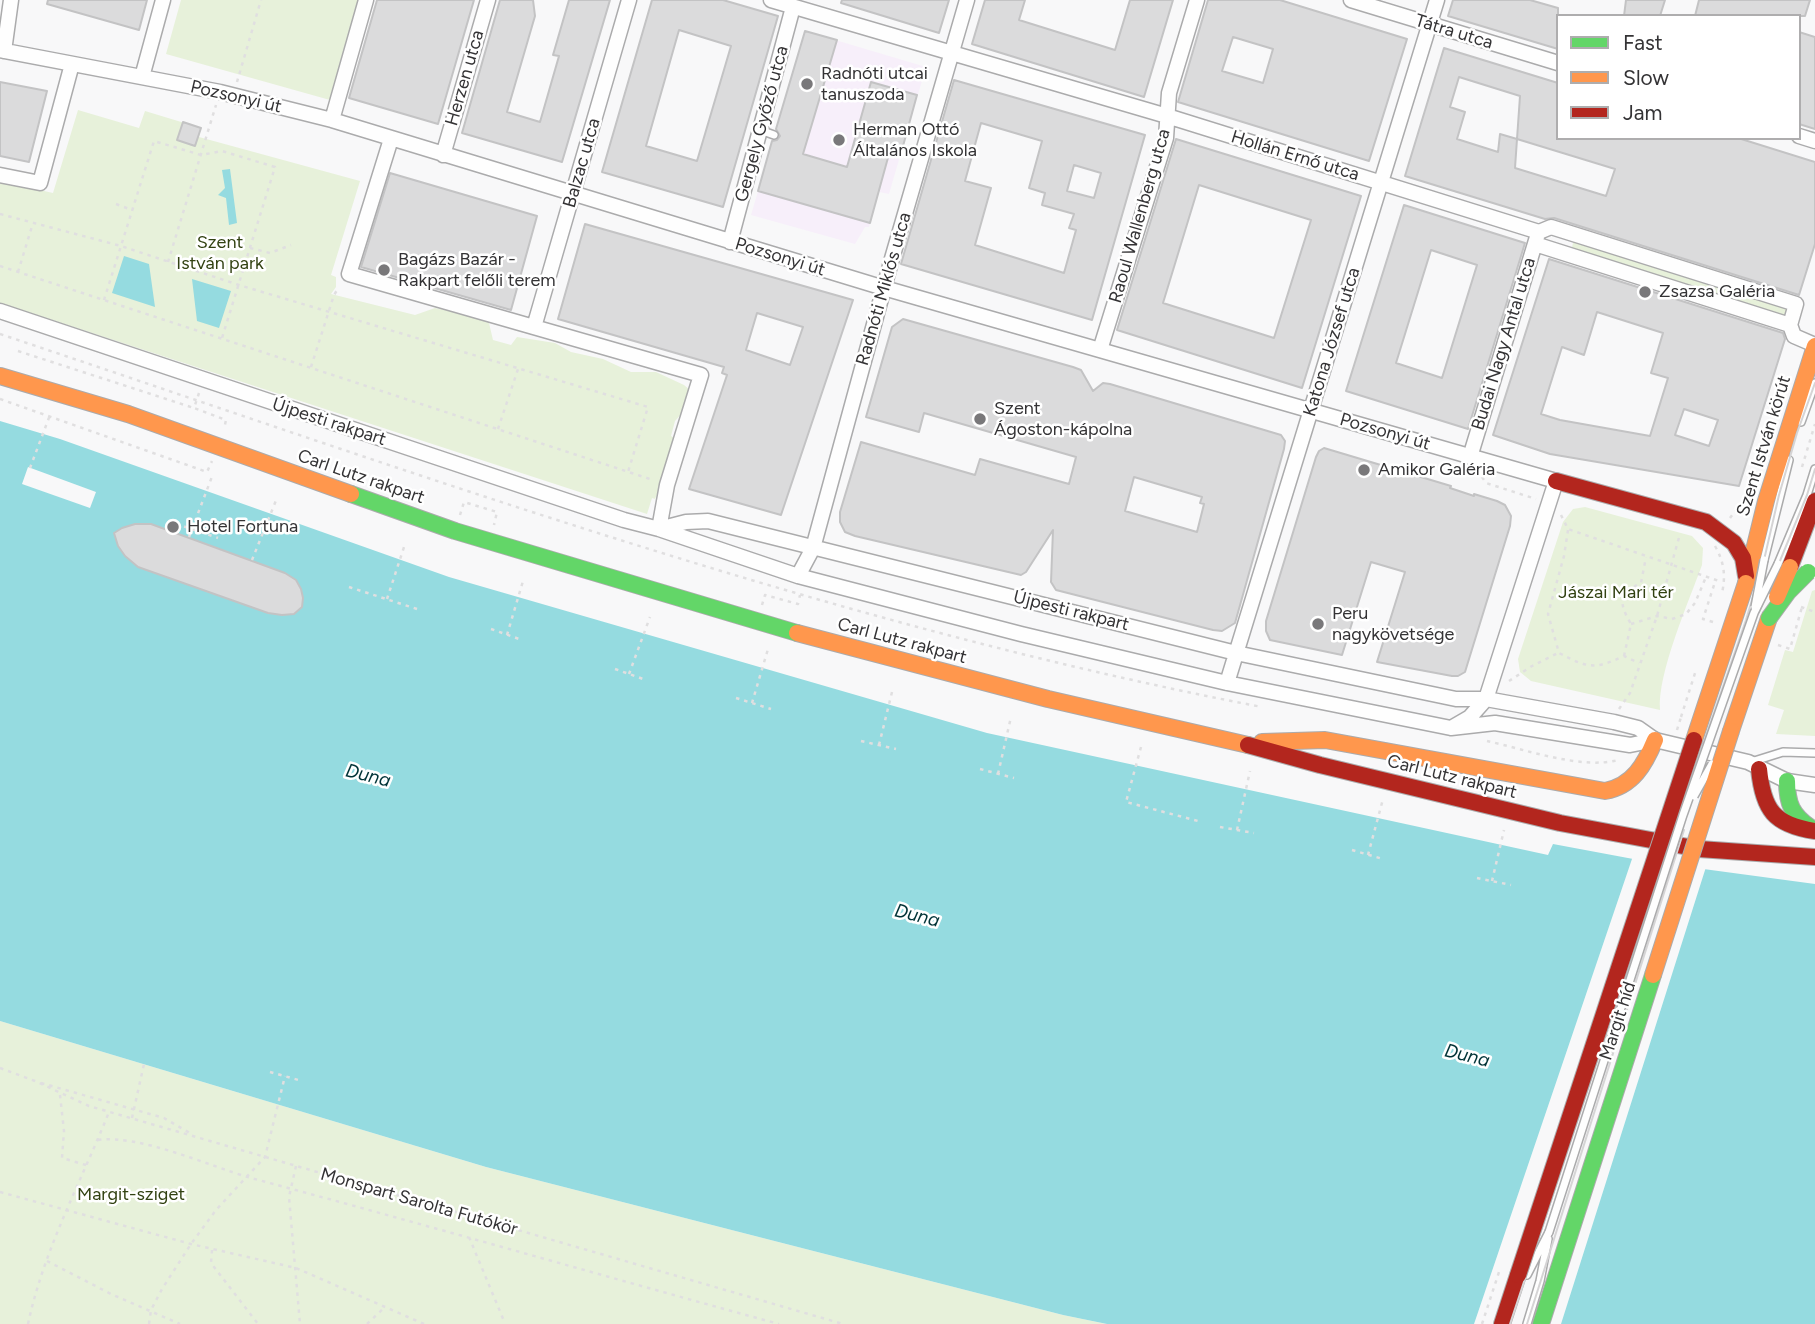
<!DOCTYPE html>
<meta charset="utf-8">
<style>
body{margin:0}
#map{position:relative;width:1815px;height:1324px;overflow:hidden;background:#f8f8f9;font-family:Figtree,sans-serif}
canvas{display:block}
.legend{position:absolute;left:1556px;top:14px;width:245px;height:126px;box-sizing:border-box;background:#fff;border:2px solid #aeadae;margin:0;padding:9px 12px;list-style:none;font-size:21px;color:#343335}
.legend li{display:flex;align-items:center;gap:14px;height:35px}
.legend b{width:35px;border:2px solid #aeadae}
</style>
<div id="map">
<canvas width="1815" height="1324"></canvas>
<ul class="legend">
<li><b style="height:9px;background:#63d668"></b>Fast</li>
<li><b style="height:9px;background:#ff974d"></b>Slow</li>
<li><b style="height:9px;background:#b3261e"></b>Jam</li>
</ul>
</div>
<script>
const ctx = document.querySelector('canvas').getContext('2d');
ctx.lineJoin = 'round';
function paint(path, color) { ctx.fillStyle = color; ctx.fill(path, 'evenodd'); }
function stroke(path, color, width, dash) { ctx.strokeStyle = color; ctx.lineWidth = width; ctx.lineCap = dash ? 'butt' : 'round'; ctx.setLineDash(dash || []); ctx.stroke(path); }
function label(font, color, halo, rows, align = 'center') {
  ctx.font = font + ' Figtree,sans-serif'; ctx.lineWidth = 5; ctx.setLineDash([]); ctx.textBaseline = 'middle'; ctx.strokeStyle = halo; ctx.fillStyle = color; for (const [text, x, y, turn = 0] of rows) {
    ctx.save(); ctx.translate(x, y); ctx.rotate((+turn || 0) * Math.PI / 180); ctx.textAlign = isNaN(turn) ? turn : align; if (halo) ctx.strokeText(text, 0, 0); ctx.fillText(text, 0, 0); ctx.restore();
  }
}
paint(new Path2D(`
 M 805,31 L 926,67 L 889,194 L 879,192 L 869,227 L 865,227 L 855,244 L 751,215 Z`), '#f7effa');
paint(new Path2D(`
 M 181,0 L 358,0 L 330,100 L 166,54 Z
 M 78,110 L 139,128 L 145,111 L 201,128 L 199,137 L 360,181 L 331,275 L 336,277 L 336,287 L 331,294 L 415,315 L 435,308 L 479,317 L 489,323 L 493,340 L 511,345 L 517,337 L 555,343 L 571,352 L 603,359 L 631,372 L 656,372 L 684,385 L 690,390 L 685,410 L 675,421 L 671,436 L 676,439 L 668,469 L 655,499 L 652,498 L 647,514 L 0,303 L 0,181 L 53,193 Z
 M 1574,239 L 1788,307 L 1784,318 L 1571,251 Z
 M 1585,507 L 1692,536 L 1703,548 L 1702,565 C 1689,601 1657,674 1660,710 L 1531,681 L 1520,672 L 1518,659 L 1563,522 L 1573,509 Z
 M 1815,590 L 1815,736 L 1776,734 L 1784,710 L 1768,705 L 1785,650 L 1793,652 L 1812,591 Z
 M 0,1021 L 486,1167 L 1063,1315 L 1107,1324 L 0,1324 Z`), '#e7f1da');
paint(new Path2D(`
 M 230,169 L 237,223 L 229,225 L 226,198 L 218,195 L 225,188 L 222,170 Z
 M 124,256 L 149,264 L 155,307 L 112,293 Z
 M 192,279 L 231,291 L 219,328 L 197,321 Z
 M 0,421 L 60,439 L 449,577 L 987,733 L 1548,855 L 1553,844 L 1644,861 L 1815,884 L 1815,1324 L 1107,1324 L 1063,1315 L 486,1167 L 0,1021 Z`), '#95dbe0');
paint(new Path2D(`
 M 28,467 L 96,492 L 90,508 L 22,484 Z
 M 1633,856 L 1706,867 L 1561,1324 L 1474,1324 Z`), '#f8f8f9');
const building = new Path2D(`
 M 48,0 L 147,0 L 139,30 L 47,4 Z
 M 377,0 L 474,0 L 438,124 L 349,98 Z
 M 500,0 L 533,0 L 535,16 L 507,112 L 540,122 L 559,56 L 553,55 L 569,0 L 610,0 L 562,162 L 462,133 Z
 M 652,0 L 723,0 L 778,16 L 723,207 L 602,172 ZM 679,30 L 731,46 L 697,161 L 646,146 Z
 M 842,0 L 949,0 L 939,33 L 841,3 Z
 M 985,0 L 1025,0 L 1019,20 L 1115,50 L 1130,0 L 1173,0 L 1144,97 L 972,44 Z
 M 1208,0 L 1280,0 L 1407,39 L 1369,161 L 1178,102 ZM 1233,37 L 1273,49 L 1263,83 L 1222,71 Z
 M 1453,0 L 1530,0 L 1558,8 L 1558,49 L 1448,16 Z
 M 1626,0 L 1665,0 L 1660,16 L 1624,16 Z
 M 1699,0 L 1810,0 L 1805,16 L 1695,16 Z
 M 805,31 L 837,40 L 803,154 L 847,167 L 871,82 L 917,95 L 900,157 L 889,154 L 870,223 L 758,191 L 772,141 L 777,140 L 780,136 L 776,129 Z
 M 1799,32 L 1815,37 L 1815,129 L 1799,124 Z
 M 1444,48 L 1558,83 L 1558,138 L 1738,138 L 1815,162 L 1815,244 L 1799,295 L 1554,218 L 1545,219 L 1405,176 ZM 1459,77 L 1520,96 L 1517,139 L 1500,134 L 1498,152 L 1457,139 L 1465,112 L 1450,107 ZM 1517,139 L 1615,169 L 1606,196 L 1515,168 Z
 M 954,80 L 1145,135 L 1092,320 L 901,264 ZM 981,123 L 1042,141 L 1029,188 L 1045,193 L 1042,205 L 1074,214 L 1069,228 L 1076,230 L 1064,273 L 975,245 L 991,188 L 965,181 ZM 1074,165 L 1101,173 L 1094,198 L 1067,191 Z
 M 0,82 L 47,91 L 29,162 L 0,156 Z
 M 183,122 L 201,128 L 195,146 L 177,140 Z
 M 1176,139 L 1361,196 L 1302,388 L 1117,330 ZM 1199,185 L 1311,220 L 1274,338 L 1163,303 Z
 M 390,173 L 537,216 L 511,310 L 361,267 Z
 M 1404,205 L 1525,243 L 1468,429 L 1346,391 ZM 1431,250 L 1477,265 L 1442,378 L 1396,363 Z
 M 585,224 L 853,300 L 781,515 L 689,489 L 727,375 L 722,373 L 724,367 L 558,319 ZM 757,313 L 803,327 L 790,365 L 746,350 Z
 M 1549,259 L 1783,333 L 1785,339 L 1739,486 L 1550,454 L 1493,435 ZM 1597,312 L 1663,333 L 1651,373 L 1668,378 L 1650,436 L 1560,420 L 1541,414 L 1562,347 L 1584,355 ZM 1684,409 L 1718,420 L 1709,446 L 1675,435 Z
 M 903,319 L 1073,367 L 1081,370 L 1093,391 L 1103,383 L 1110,384 L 1281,435 L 1285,441 L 1284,449 L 1235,623 L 1222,631 L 1213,630 L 1056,590 L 1051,582 L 1053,530 L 1026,572 L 1021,575 L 855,536 L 845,532 L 840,522 L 840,512 L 861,442 L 975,475 L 980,459 L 1069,484 L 1076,457 L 924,413 L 919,432 L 866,417 L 892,327 ZM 1134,477 L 1202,497 L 1200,503 L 1204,504 L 1197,532 L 1125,511 Z
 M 1324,448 L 1451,486 L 1450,488 L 1474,496 L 1474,494 L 1497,501 L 1505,505 L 1511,516 L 1510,526 L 1465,672 L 1458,676 L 1452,676 L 1377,662 L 1405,572 L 1371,562 L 1342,655 L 1270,640 L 1266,631 L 1266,621 L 1316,457 L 1319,451 Z
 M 135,524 L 151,524 L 285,573 L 296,580 L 301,589 L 303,598 L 302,607 L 294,614 L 282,615 L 268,613 L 138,567 L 125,556 L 118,546 L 114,533 L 122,528 Z`);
paint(building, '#dbdbdc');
stroke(building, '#c3c3c4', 2);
const lane = new Path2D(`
 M 760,130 L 774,135
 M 1801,422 L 1815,383
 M 1764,560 L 1789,460
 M 1778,564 L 1807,495 L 1815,469
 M 1751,762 L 1783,752 L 1815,753
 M 1527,1275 L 1549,1232
 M 1527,1324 L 1540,1281 L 1548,1239`);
const street = new Path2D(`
 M 771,0 L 1167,116 L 1539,232 L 1551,227 L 1796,304 L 1790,325
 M 1351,0 L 1558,63
 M 0,50 L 220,92 L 332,120 L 884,288 L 1556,481 L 1486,699 L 1470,717 L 1451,728
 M 4,51 L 11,0
 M 142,77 L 163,0
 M 332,120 L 366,0
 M 1799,136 L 1815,141
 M 391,139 L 349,274 L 701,375 L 667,485 L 659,529
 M 443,155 L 488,0
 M 0,175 L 40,183 L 72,64
 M 730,242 L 793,7
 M 1535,244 L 1790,325 L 1794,336 L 1815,345
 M 0,311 L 624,520 L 659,529 L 798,576 L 1021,634 L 1227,683 L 1451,728 L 1495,723 L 1630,745 L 1655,740
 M 534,327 L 629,0
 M 1100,350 L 1166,138 L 1169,93 L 1197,0
 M 1470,457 L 1537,237
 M 659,529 L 686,522 L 708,521 L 1236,653 L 1456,699 L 1486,699 L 1614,722 L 1638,728 L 1655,740 L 1748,762 L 1787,781 L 1815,785
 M 798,576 L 813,548 L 891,262 L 967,0
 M 1227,683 L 1437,0`);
const fast = new Path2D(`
 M 351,494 L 455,531 L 797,633
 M 1787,781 C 1787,804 1792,815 1811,828
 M 1541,1324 L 1653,975`);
const slow = new Path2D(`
 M 0,376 L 128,414 L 351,494
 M 1746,583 L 1766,501 L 1815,346
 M 797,633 L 1048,699 L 1248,745
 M 1731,731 L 1769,618
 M 1262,742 L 1325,740 L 1605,791 C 1633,786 1645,764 1655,740`);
const jam = new Path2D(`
 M 1556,481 L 1706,522 L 1734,543 L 1743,558 L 1746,576
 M 1790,567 L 1815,501
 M 1248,745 L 1320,765 L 1560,823 L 1699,849 L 1815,857
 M 1759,769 C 1763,810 1774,825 1815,831
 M 1502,1324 L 1518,1275`);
stroke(lane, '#ababac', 10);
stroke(street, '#ababac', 17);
stroke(fast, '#ababac', 18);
stroke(slow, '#ababac', 18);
stroke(jam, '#ababac', 18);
stroke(new Path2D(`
 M 237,82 L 261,0
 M 116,204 L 132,210
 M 0,214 L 121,246 L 239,285 L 648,407 L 628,472
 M 250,248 L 270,253 L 291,245
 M 168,262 L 216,105
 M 0,266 L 653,480
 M 18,272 L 33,223
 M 104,300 L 154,141 L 201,155 L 222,151 L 275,167 L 222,338
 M 0,334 C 416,473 830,624 1262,707
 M 18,351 L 194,408
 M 311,367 L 334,295 L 339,287
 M 199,393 L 194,408 L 226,420 L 224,429
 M 0,399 L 207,472 L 212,461
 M 498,429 L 518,369
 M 1802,467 L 1815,424
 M 30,468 L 50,415
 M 1482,477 L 1486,483 L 1536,499
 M 460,515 L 464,502 L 497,512 L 494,525
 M 1561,515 L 1568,529 L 1719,581
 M 1730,518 L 1735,511 L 1744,514
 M 168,521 L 218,538
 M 1568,530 L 1564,556 L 1548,614 L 1559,653 C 1588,668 1594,670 1624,656 L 1639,663
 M 252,560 L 277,498
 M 349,587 L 417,609
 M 387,599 L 405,544
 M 762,605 L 765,595 L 798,604 L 800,595
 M 1801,607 L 1815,612
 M 1713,622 L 1703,619 L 1715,582
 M 1631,624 L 1657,616 L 1672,619 L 1686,614 L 1695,603 L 1706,577
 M 491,629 L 522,640
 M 507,635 L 523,581
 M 1778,645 L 1790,649 L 1802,607
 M 1624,656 L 1631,624 C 1618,602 1619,594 1641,583 L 1646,557
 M 615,669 L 646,680
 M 629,674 L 650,617
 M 1509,681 L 1532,666 L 1558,653
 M 736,698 L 771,709
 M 752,703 L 768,649
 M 1619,709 L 1630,693 L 1657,616 L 1680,534
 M 1681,717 L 1696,670
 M 861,741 L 896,749
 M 1487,741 C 1524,749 1582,770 1618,760
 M 879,745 L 893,688
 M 1141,747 L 1126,802 L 1198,821
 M 980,769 L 1014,778
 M 998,774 L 1011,717
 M 1220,827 L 1254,833
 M 1237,830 L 1250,771
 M 1352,850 L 1383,859
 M 1368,855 L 1383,799
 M 1477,878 L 1511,885
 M 1492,881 L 1504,830
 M 0,1068 L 35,1081 L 89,1106 L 843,1324
 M 270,1072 L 302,1081
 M 41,1083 L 164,1118 L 190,1133
 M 60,1095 L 64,1131 L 62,1158 L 86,1165
 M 132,1118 L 144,1064
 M 98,1140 C 139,1134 209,1166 251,1178 C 427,1225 603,1276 779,1324
 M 296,1166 L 289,1197 L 300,1324
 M 0,1192 L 191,1244 L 296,1268 L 424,1324
 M 469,1237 L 504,1321
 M 212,1250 L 211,1263 L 258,1324
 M 47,1261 L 111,1294 L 180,1324
 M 28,1324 C 44,1249 81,1182 109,1112
 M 149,1324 L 151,1310 L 162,1289 L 191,1244 L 216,1210 L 265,1157 L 285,1076
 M 367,1324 L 385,1307`), '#e0dfe0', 2.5, [3.5, 5]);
stroke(lane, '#fefefe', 7);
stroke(street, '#fefefe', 14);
stroke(fast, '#63d668', 16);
stroke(slow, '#ff974d', 16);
stroke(jam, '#b3261e', 16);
stroke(new Path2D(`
 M 1759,612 L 1807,495 L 1815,469
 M 1510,1324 L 1679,814 L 1746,620 L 1764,560 L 1779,495 L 1797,433 L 1815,383
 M 1527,1324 L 1684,830`), '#d5d4d5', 2);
const laneBridge = new Path2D(`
 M 1755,607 L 1764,560
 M 1694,796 L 1712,764
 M 1549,1232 L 1683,815 L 1754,613 L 1778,564`);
const fastBridge = new Path2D(`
 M 1769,618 L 1788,592 L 1808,572`);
const slowBridge = new Path2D(`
 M 1777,597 L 1790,567
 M 1694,740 L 1746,583
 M 1653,975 L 1731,731`);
const jamBridge = new Path2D(`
 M 1518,1275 L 1694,740`);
stroke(laneBridge, '#ababac', 10, []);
stroke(fastBridge, '#ababac', 18, []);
stroke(slowBridge, '#ababac', 18, []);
stroke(jamBridge, '#ababac', 18, []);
stroke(new Path2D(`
 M 189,537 L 213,474
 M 1715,546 C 1724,562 1726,575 1722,593
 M 1677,730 L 1681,717
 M 1482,1324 L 1499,1272`), '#e0dfe0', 2.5, [3.5, 5]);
stroke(laneBridge, '#fefefe', 7);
stroke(fastBridge, '#63d668', 16);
stroke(slowBridge, '#ff974d', 16);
stroke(jamBridge, '#b3261e', 16);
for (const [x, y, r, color] of [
 [807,84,7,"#79787a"],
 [839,140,7,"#79787a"],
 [384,270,7,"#79787a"],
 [1645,292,7,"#79787a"],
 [980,419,7,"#79787a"],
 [1364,470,7,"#79787a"],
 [173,527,7,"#79787a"],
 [1318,624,7,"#79787a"]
]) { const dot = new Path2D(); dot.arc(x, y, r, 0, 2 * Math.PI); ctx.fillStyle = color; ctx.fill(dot); stroke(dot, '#fff', 2.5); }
label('18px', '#343335', '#fff', [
 ["Tátra utca",1454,32,17],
 ["Herzen utca",465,78,-74],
 ["Pozsonyi út",236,97,13],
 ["Gergely Győző utca",762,124,-75],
 ["Hollán Ernő utca",1295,156,17],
 ["Balzac utca",582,163,-74],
 ["Raoul Wallenberg utca",1140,216,-74],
 ["Pozsonyi út",780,257,17],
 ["Radnóti Miklós utca",884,289,-74],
 ["Katona József utca",1332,342,-73],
 ["Budai Nagy Antal utca",1504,344,-73],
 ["Újpesti rakpart",329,422,18],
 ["Pozsonyi út",1385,432,16],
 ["Szent István körút",1764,446,-73],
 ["Carl Lutz rakpart",361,477,19],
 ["Újpesti rakpart",1071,611,14],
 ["Carl Lutz rakpart",902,641,15],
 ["Carl Lutz rakpart",1452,777,14],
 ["Margit híd",1618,1021,-72],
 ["Monspart Sarolta Futókör",419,1202,16]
]);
label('18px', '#343335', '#fff', [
 ["Radnóti utcai",821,74],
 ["tanuszoda",821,95],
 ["Herman Ottó",853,130],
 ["Általános Iskola",853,151],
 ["Bagázs Bazár -",398,260],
 ["Rakpart felőli terem",398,281],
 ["Zsazsa Galéria",1659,292],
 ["Szent",994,409],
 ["Ágoston-kápolna",994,430],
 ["Amikor Galéria",1378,470],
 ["Hotel Fortuna",187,527],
 ["Peru",1332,614],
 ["nagykövetsége",1332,635]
], 'left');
label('18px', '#324212', '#fff', [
 ["Szent",220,243],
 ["István park",220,264],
 ["Jászai Mari tér",1616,593],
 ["Margit-sziget",131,1195]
]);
label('italic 19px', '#003337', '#fff', [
 ["Duna",368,776,14],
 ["Duna",917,916,14],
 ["Duna",1467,1056,14]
]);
</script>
